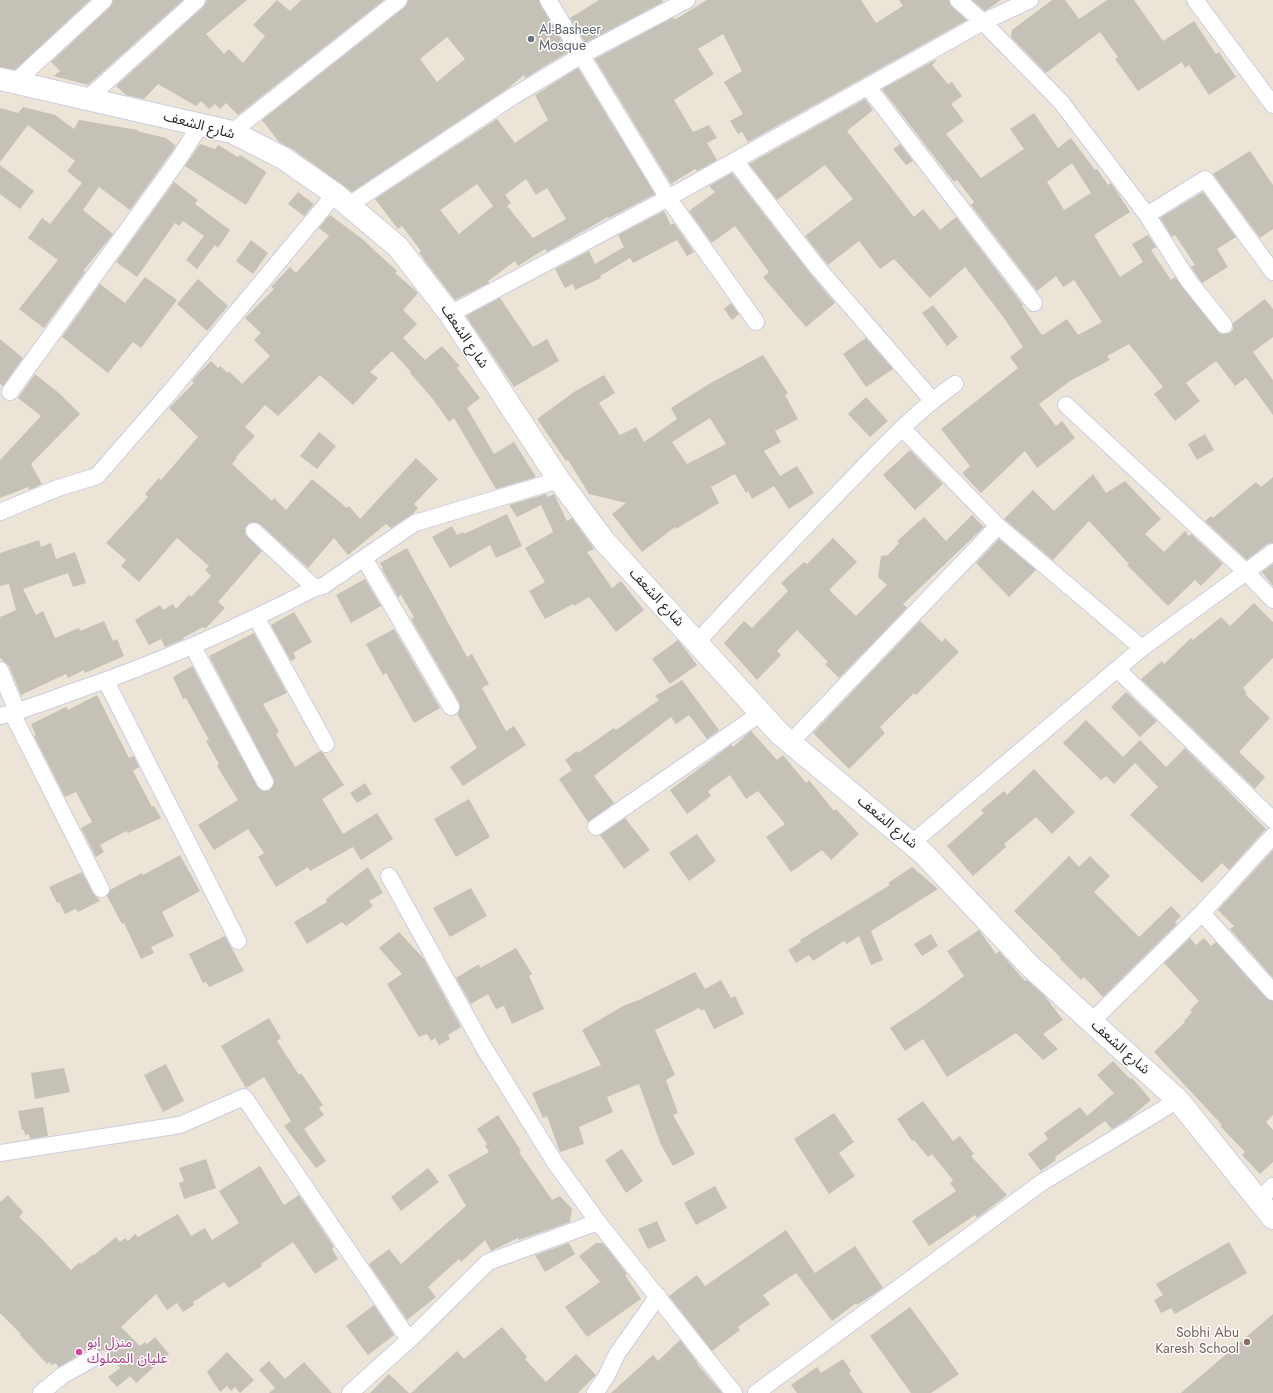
<!DOCTYPE html>
<meta charset="utf-8">
<style>
body{margin:0}
canvas{display:block;background:#ebe4d7}
</style>
<canvas width="1273" height="1393"></canvas>
<script>
const ctx = document.querySelector('canvas').getContext('2d');
ctx.lineJoin = 'round';
function paint(path, color) { ctx.fillStyle = color; ctx.fill(path, 'evenodd'); }
function stroke(path, color, width, dash) { ctx.strokeStyle = color; ctx.lineWidth = width; ctx.lineCap = dash ? 'butt' : 'round'; ctx.setLineDash(dash || []); ctx.stroke(path); }
function label(font, color, halo, rows, align = 'center') {
  ctx.font = font + ' Jost,"Noto Sans Arabic",sans-serif'; ctx.lineWidth = 3; ctx.setLineDash([]); ctx.textBaseline = 'middle'; ctx.strokeStyle = halo; ctx.fillStyle = color; for (const [text, x, y, turn = 0] of rows) {
    ctx.save(); ctx.translate(x, y); ctx.rotate((+turn || 0) * Math.PI / 180); ctx.textAlign = isNaN(turn) ? turn : align; if (halo) ctx.strokeText(text, 0, 0); ctx.fillText(text, 0, 0); ctx.restore();
  }
}
paint(new Path2D(`
 M 0,0 L 90,0 L 15,70 L 0,67 Z
 M 113,0 L 183,0 L 88,85 L 54,76 L 60,71 L 51,62 L 110,7 Z
 M 207,0 L 247,0 L 206,34 L 224,54 L 229,49 L 243,63 L 265,36 L 253,25 L 277,0 L 290,11 L 301,0 L 384,0 L 238,115 L 226,103 L 220,109 L 215,104 L 209,109 L 201,101 L 196,106 L 158,84 L 144,99 L 126,95 L 116,86 L 203,7 Z
 M 408,0 L 539,0 L 568,52 L 525,78 L 524,75 L 507,89 L 352,192 L 294,150 L 279,142 L 262,120 L 405,7 ZM 447,37 L 465,59 L 437,82 L 420,59 Z
 M 599,0 L 662,0 L 663,2 L 585,43 L 570,18 Z
 M 707,0 L 861,0 L 876,23 L 903,6 L 899,0 L 949,0 L 952,7 L 967,20 L 748,142 L 742,132 L 738,134 L 730,121 L 743,114 L 724,82 L 742,71 L 723,34 L 698,49 L 714,74 L 674,100 L 693,132 L 709,125 L 717,138 L 707,143 L 717,160 L 697,171 L 695,169 L 671,184 L 595,59 L 672,18 L 676,19 Z
 M 972,0 L 1001,0 L 985,11 Z
 M 1052,0 L 1065,0 L 1079,19 L 1107,0 L 1134,0 L 1163,41 L 1194,21 L 1216,54 L 1219,52 L 1236,77 L 1209,95 L 1189,65 L 1185,68 L 1182,62 L 1138,91 L 1115,59 L 1118,57 L 1100,32 L 1046,73 L 1011,37 L 1012,30 Z
 M 935,60 L 936,61 L 932,65 L 948,84 L 952,82 L 962,96 L 951,104 L 964,121 L 946,134 L 981,178 L 1024,149 L 1010,129 L 1034,113 L 1058,148 L 1071,138 L 1095,170 L 1097,169 L 1108,185 L 1111,183 L 1130,212 L 1094,235 L 1120,277 L 1143,262 L 1132,244 L 1148,235 L 1156,247 L 1151,250 L 1171,280 L 1175,277 L 1220,334 L 1230,333 L 1233,329 L 1233,323 L 1265,299 L 1273,309 L 1273,337 L 1253,352 L 1273,380 L 1273,415 L 1246,378 L 1235,386 L 1216,361 L 1186,383 L 1200,401 L 1175,421 L 1154,394 L 1163,387 L 1129,344 L 1107,356 L 1110,360 L 1070,381 L 1039,404 L 1056,426 L 1062,421 L 1075,438 L 1037,468 L 1025,451 L 981,493 L 962,473 L 970,466 L 941,429 L 1018,368 L 1010,357 L 1023,347 L 1004,318 L 965,267 L 930,298 L 894,259 L 880,269 L 859,241 L 828,265 L 805,236 L 853,199 L 825,165 L 777,200 L 749,164 L 865,99 L 873,110 L 847,131 L 914,217 L 923,209 L 940,230 L 956,217 L 1023,305 L 1022,306 L 1041,334 L 1043,335 L 1067,319 L 1078,335 L 1102,322 L 1074,280 L 1063,287 L 1056,276 L 1037,291 L 971,205 L 974,202 L 957,180 L 954,182 L 882,89 ZM 1072,163 L 1091,193 L 1064,210 L 1047,182 Z
 M 578,68 L 655,194 L 609,218 L 608,217 L 547,252 L 545,249 L 518,266 L 515,261 L 488,281 L 489,283 L 455,300 L 428,265 L 419,252 L 421,251 L 402,226 L 398,229 L 375,199 L 497,119 L 515,143 L 548,120 L 535,95 ZM 526,179 L 536,195 L 547,188 L 566,219 L 533,238 L 507,206 L 511,203 L 505,195 ZM 477,184 L 493,206 L 459,234 L 440,210 Z
 M 23,107 L 55,115 L 74,129 L 79,120 L 138,130 L 137,131 L 166,138 L 176,146 L 130,210 L 99,187 L 83,210 L 113,234 L 83,271 L 85,272 L 44,328 L 19,309 L 58,260 L 28,238 L 42,218 L 50,224 L 82,183 L 67,171 L 75,161 L 28,125 L 0,162 L 0,108 L 18,113 Z
 M 200,144 L 215,149 L 218,145 L 238,157 L 240,155 L 265,171 L 266,173 L 246,205 L 185,166 Z
 M 900,144 L 913,161 L 906,165 L 893,149 Z
 M 1250,151 L 1273,185 L 1273,229 L 1260,238 L 1213,174 Z
 M 0,165 L 34,191 L 20,209 L 0,194 Z
 M 732,173 L 810,273 L 835,303 L 806,327 L 763,277 L 769,272 L 735,226 L 713,242 L 711,242 L 689,211 L 715,192 L 709,186 Z
 M 174,182 L 198,200 L 195,204 L 230,230 L 218,248 L 215,245 L 197,269 L 186,260 L 204,236 L 183,221 L 179,226 L 175,223 L 137,277 L 116,262 Z
 M 298,192 L 314,204 L 304,216 L 288,204 Z
 M 1203,192 L 1236,237 L 1217,249 L 1228,267 L 1202,283 L 1191,267 L 1195,265 L 1175,235 L 1172,237 L 1160,218 Z
 M 664,211 L 671,225 L 674,223 L 694,252 L 687,256 L 677,240 L 633,263 L 630,258 L 600,276 L 601,278 L 575,290 L 573,284 L 565,288 L 555,269 L 589,251 L 595,264 L 624,247 L 618,235 Z
 M 330,215 L 361,238 L 397,271 L 395,273 L 416,291 L 418,293 L 403,310 L 417,324 L 403,338 L 425,360 L 442,346 L 460,366 L 457,368 L 480,398 L 467,408 L 494,454 L 514,442 L 536,477 L 496,489 L 454,418 L 449,422 L 432,398 L 410,373 L 411,372 L 392,351 L 370,372 L 378,378 L 353,405 L 320,375 L 278,416 L 265,405 L 245,427 L 255,436 L 236,457 L 237,458 L 232,464 L 272,501 L 274,498 L 286,510 L 312,479 L 347,508 L 349,506 L 360,519 L 416,458 L 438,479 L 414,504 L 418,508 L 413,514 L 391,528 L 386,524 L 348,555 L 334,538 L 308,568 L 260,524 L 251,522 L 245,528 L 245,534 L 262,551 L 218,602 L 225,608 L 205,629 L 203,627 L 183,638 L 184,639 L 165,647 L 161,639 L 149,645 L 135,620 L 160,605 L 163,610 L 173,604 L 176,609 L 189,595 L 191,597 L 211,576 L 205,570 L 209,566 L 177,538 L 139,582 L 121,566 L 126,560 L 106,543 L 148,497 L 145,494 L 159,478 L 161,480 L 198,437 L 169,408 L 194,383 L 192,381 L 195,377 L 211,361 L 218,368 L 220,366 L 228,373 L 229,371 L 242,384 L 270,356 L 254,340 L 261,333 L 245,318 L 274,289 L 271,287 L 290,267 L 296,273 L 329,236 L 319,228 Z
 M 251,240 L 268,253 L 253,274 L 236,261 Z
 M 145,277 L 177,300 L 141,348 L 133,342 L 108,373 L 62,337 L 100,284 L 125,303 Z
 M 198,279 L 228,306 L 207,331 L 177,304 Z
 M 500,298 L 533,347 L 547,339 L 559,361 L 514,387 L 466,316 Z
 M 731,303 L 739,314 L 732,320 L 724,309 Z
 M 933,305 L 958,337 L 947,346 L 922,313 Z
 M 866,338 L 893,369 L 866,387 L 843,354 Z
 M 0,339 L 23,358 L 3,386 L 0,384 Z
 M 763,355 L 788,393 L 785,395 L 798,419 L 775,431 L 781,442 L 764,451 L 780,476 L 797,466 L 814,493 L 789,509 L 774,486 L 752,499 L 748,491 L 746,493 L 735,474 L 711,487 L 719,503 L 676,529 L 675,527 L 642,552 L 612,514 L 626,503 L 589,494 L 568,460 L 566,461 L 537,419 L 574,392 L 604,375 L 615,393 L 599,403 L 620,435 L 636,427 L 644,442 L 677,419 L 671,408 L 709,384 ZM 710,418 L 726,444 L 687,464 L 672,442 Z
 M 35,374 L 59,393 L 80,414 L 31,464 L 42,484 L 29,490 L 28,487 L 0,498 L 0,460 L 41,416 L 18,398 Z
 M 866,397 L 888,421 L 870,437 L 848,414 Z
 M 319,432 L 336,446 L 317,469 L 300,456 Z
 M 1205,434 L 1214,450 L 1197,460 L 1188,444 Z
 M 909,451 L 911,451 L 943,484 L 915,510 L 883,475 Z
 M 1093,474 L 1106,493 L 1125,481 L 1161,519 L 1145,534 L 1164,552 L 1185,531 L 1189,536 L 1191,534 L 1223,564 L 1201,586 L 1195,580 L 1168,606 L 1127,565 L 1129,564 L 1089,521 L 1053,560 L 1004,519 L 1033,490 L 1054,511 Z
 M 1273,477 L 1273,543 L 1267,544 L 1247,560 L 1205,521 L 1211,516 L 1213,518 L 1256,482 L 1261,487 Z
 M 546,494 L 548,497 L 554,494 L 567,521 L 572,518 L 590,543 L 594,549 L 587,552 L 612,588 L 621,581 L 644,610 L 616,632 L 589,597 L 574,606 L 573,604 L 545,619 L 529,591 L 545,582 L 525,548 L 553,532 L 552,529 L 541,505 L 517,517 L 509,505 Z
 M 507,514 L 522,546 L 496,558 L 490,545 L 450,568 L 432,537 L 452,526 L 457,535 L 463,532 L 464,534 Z
 M 972,515 L 984,527 L 903,604 L 907,608 L 839,678 L 825,664 L 828,662 L 797,630 L 777,651 L 781,655 L 757,680 L 724,643 L 744,621 L 752,628 L 788,591 L 781,583 L 804,562 L 807,564 L 833,538 L 857,562 L 830,589 L 831,592 L 856,616 L 887,585 L 878,577 L 881,556 L 888,555 L 899,543 L 897,541 L 924,517 L 946,541 Z
 M 999,539 L 1036,570 L 1009,597 L 976,563 Z
 M 39,540 L 41,547 L 51,543 L 56,559 L 75,552 L 86,583 L 73,587 L 68,573 L 23,589 L 36,615 L 43,611 L 55,638 L 79,628 L 80,631 L 104,621 L 113,641 L 117,639 L 124,656 L 85,673 L 84,670 L 68,678 L 66,674 L 21,695 L 9,666 L 0,658 L 0,617 L 16,610 L 9,584 L 0,586 L 0,553 Z
 M 407,548 L 467,657 L 472,654 L 489,684 L 482,688 L 506,731 L 514,726 L 526,745 L 463,786 L 450,767 L 477,748 L 457,714 L 460,707 L 459,702 L 411,619 L 414,617 L 401,595 L 398,597 L 382,569 L 383,568 L 380,563 Z
 M 1273,564 L 1273,586 L 1262,572 Z
 M 365,579 L 381,606 L 351,623 L 336,595 Z
 M 1254,603 L 1273,622 L 1273,658 L 1243,688 L 1247,693 L 1245,694 L 1270,718 L 1239,752 L 1265,777 L 1255,789 L 1141,679 L 1162,661 L 1164,664 L 1191,638 L 1193,640 L 1221,617 L 1230,626 Z
 M 294,612 L 312,642 L 293,653 L 296,658 L 291,661 L 271,625 Z
 M 920,621 L 942,642 L 945,638 L 959,652 L 916,695 L 914,693 L 880,727 L 885,733 L 849,769 L 813,733 Z
 M 394,629 L 440,708 L 414,723 L 386,673 L 383,675 L 366,644 Z
 M 254,633 L 287,693 L 263,704 L 279,732 L 276,734 L 295,767 L 320,751 L 323,753 L 344,785 L 322,799 L 343,834 L 377,813 L 393,839 L 361,860 L 353,847 L 310,871 L 308,867 L 276,887 L 258,857 L 264,853 L 248,829 L 214,850 L 198,825 L 238,800 L 217,766 L 219,764 L 206,741 L 209,740 L 186,698 L 183,699 L 173,677 L 192,666 L 257,786 L 264,791 L 270,790 L 274,783 L 273,778 L 209,656 Z
 M 678,640 L 697,665 L 670,684 L 652,659 Z
 M 682,680 L 719,730 L 707,739 L 689,715 L 676,724 L 671,717 L 594,776 L 614,803 L 588,822 L 559,779 L 572,770 L 565,760 L 577,751 L 578,753 L 614,728 L 616,730 L 659,700 L 655,696 Z
 M 1126,692 L 1157,721 L 1140,737 L 1111,707 Z
 M 97,695 L 129,758 L 134,756 L 139,767 L 133,771 L 152,807 L 154,806 L 161,818 L 128,833 L 126,831 L 100,845 L 104,852 L 96,857 L 81,828 L 92,822 L 76,792 L 65,797 L 34,736 L 36,735 L 31,724 L 66,707 L 68,710 Z
 M 1086,720 L 1123,757 L 1140,740 L 1166,767 L 1185,748 L 1266,829 L 1229,870 L 1222,863 L 1202,883 L 1130,815 L 1158,787 L 1135,763 L 1114,784 L 1106,776 L 1101,780 L 1063,743 Z
 M 751,731 L 777,760 L 783,755 L 806,783 L 809,780 L 834,811 L 836,809 L 859,834 L 831,860 L 822,850 L 791,872 L 766,837 L 785,824 L 758,791 L 746,799 L 730,775 L 708,791 L 711,796 L 687,814 L 670,790 L 731,745 L 733,747 Z
 M 1034,769 L 1075,812 L 1052,834 L 1036,817 L 1004,844 L 1006,847 L 973,876 L 947,846 L 984,813 L 981,810 L 1004,791 L 1007,795 Z
 M 365,783 L 372,794 L 357,803 L 350,793 Z
 M 469,799 L 490,837 L 456,857 L 434,819 Z
 M 625,818 L 650,850 L 624,869 L 600,835 Z
 M 697,834 L 716,861 L 689,881 L 669,853 Z
 M 1273,850 L 1273,978 L 1230,929 L 1234,926 L 1218,910 Z
 M 180,855 L 200,891 L 162,912 L 174,936 L 151,947 L 154,953 L 141,959 L 124,923 L 122,924 L 107,896 L 110,890 L 142,873 L 143,875 Z
 M 1069,856 L 1079,867 L 1090,856 L 1110,876 L 1094,892 L 1139,937 L 1171,906 L 1181,916 L 1175,922 L 1177,924 L 1103,997 L 1084,977 L 1081,980 L 1060,959 L 1061,958 L 1014,911 Z
 M 368,867 L 383,893 L 369,901 L 373,906 L 346,926 L 342,922 L 307,944 L 294,922 L 327,902 L 326,899 Z
 M 912,867 L 938,889 L 871,931 L 883,960 L 871,965 L 859,936 L 847,944 L 844,941 L 813,961 L 809,955 L 796,963 L 788,950 L 801,942 L 800,940 L 890,885 L 888,883 Z
 M 82,872 L 93,893 L 100,901 L 78,912 L 76,909 L 65,914 L 59,902 L 57,903 L 49,887 Z
 M 471,888 L 487,916 L 450,937 L 433,908 Z
 M 979,930 L 996,954 L 999,951 L 1025,981 L 1027,980 L 1044,995 L 1063,1020 L 1043,1034 L 1058,1049 L 1043,1060 L 1016,1033 L 947,1077 L 923,1039 L 905,1051 L 890,1028 L 925,1005 L 964,976 L 947,951 Z
 M 399,932 L 424,959 L 461,1027 L 448,1035 L 450,1039 L 439,1045 L 435,1038 L 431,1041 L 427,1034 L 419,1037 L 387,984 L 402,974 L 379,948 Z
 M 931,934 L 938,946 L 922,956 L 914,944 Z
 M 225,936 L 244,971 L 209,987 L 206,982 L 203,983 L 189,954 Z
 M 1190,938 L 1196,945 L 1204,938 L 1211,946 L 1216,942 L 1266,998 L 1273,1001 L 1273,1115 L 1266,1122 L 1273,1130 L 1273,1162 L 1260,1174 L 1242,1155 L 1245,1152 L 1220,1126 L 1222,1125 L 1154,1052 L 1185,1022 L 1184,1021 L 1192,1012 L 1190,1010 L 1199,1001 L 1164,963 Z
 M 516,948 L 532,974 L 529,976 L 544,1009 L 512,1024 L 504,1006 L 496,1009 L 488,994 L 471,1004 L 456,978 L 479,964 L 480,968 Z
 M 695,972 L 705,989 L 721,980 L 731,998 L 735,996 L 744,1014 L 714,1029 L 704,1009 L 701,1011 L 699,1008 L 655,1030 L 675,1075 L 666,1080 L 678,1113 L 673,1115 L 695,1154 L 673,1166 L 661,1145 L 639,1084 L 607,1097 L 613,1112 L 579,1127 L 584,1144 L 560,1152 L 547,1116 L 543,1118 L 532,1093 L 601,1065 L 582,1030 L 625,1005 L 639,1000 Z
 M 269,1018 L 281,1038 L 277,1041 L 299,1075 L 301,1073 L 323,1105 L 319,1108 L 324,1115 L 304,1129 L 326,1161 L 316,1168 L 284,1126 L 291,1121 L 264,1077 L 246,1088 L 221,1046 Z
 M 1113,1061 L 1130,1079 L 1132,1078 L 1151,1100 L 1128,1119 L 1112,1129 L 1105,1121 L 1055,1157 L 1056,1160 L 1041,1171 L 1028,1154 L 1048,1139 L 1044,1133 L 1080,1107 L 1087,1116 L 1114,1093 L 1097,1075 Z
 M 166,1064 L 184,1101 L 163,1112 L 144,1075 Z
 M 64,1068 L 70,1092 L 35,1099 L 31,1073 Z
 M 923,1101 L 953,1141 L 960,1136 L 974,1154 L 971,1156 L 1007,1195 L 977,1218 L 975,1215 L 929,1246 L 912,1221 L 956,1191 L 950,1183 L 953,1180 L 932,1154 L 928,1157 L 914,1140 L 912,1141 L 897,1119 Z
 M 43,1107 L 48,1136 L 30,1139 L 29,1134 L 25,1135 L 24,1130 L 22,1130 L 18,1111 Z
 M 834,1113 L 854,1142 L 839,1153 L 855,1176 L 829,1194 L 794,1139 Z
 M 498,1115 L 521,1151 L 519,1152 L 552,1200 L 560,1196 L 572,1209 L 570,1222 L 519,1240 L 518,1238 L 491,1251 L 485,1240 L 461,1262 L 459,1259 L 428,1287 L 436,1297 L 407,1320 L 369,1264 L 389,1249 L 401,1264 L 466,1206 L 448,1175 L 489,1152 L 485,1146 L 487,1144 L 477,1129 Z
 M 622,1149 L 643,1181 L 626,1193 L 605,1160 Z
 M 206,1159 L 216,1188 L 184,1199 L 179,1183 L 184,1181 L 179,1168 Z
 M 260,1166 L 284,1205 L 299,1195 L 334,1247 L 332,1249 L 338,1259 L 315,1274 L 293,1242 L 261,1264 L 262,1266 L 229,1288 L 224,1282 L 193,1302 L 194,1305 L 183,1312 L 177,1303 L 167,1310 L 156,1294 L 121,1327 L 140,1346 L 145,1342 L 147,1344 L 155,1337 L 169,1354 L 136,1383 L 130,1376 L 117,1387 L 108,1377 L 120,1368 L 104,1350 L 100,1351 L 92,1347 L 59,1367 L 55,1363 L 52,1365 L 49,1362 L 47,1364 L 20,1335 L 21,1334 L 0,1313 L 0,1202 L 8,1195 L 23,1212 L 19,1217 L 41,1238 L 71,1270 L 80,1262 L 81,1264 L 92,1255 L 94,1255 L 116,1237 L 120,1242 L 125,1238 L 128,1241 L 135,1234 L 138,1237 L 178,1214 L 191,1236 L 205,1228 L 212,1240 L 239,1223 L 219,1191 Z
 M 428,1168 L 439,1182 L 401,1211 L 391,1197 Z
 M 715,1186 L 727,1208 L 696,1225 L 684,1203 Z
 M 657,1221 L 666,1241 L 648,1249 L 638,1229 Z
 M 786,1230 L 815,1273 L 855,1246 L 883,1288 L 857,1305 L 856,1303 L 832,1321 L 796,1273 L 763,1295 L 770,1304 L 738,1327 L 740,1330 L 712,1351 L 669,1296 L 697,1275 L 705,1286 Z
 M 1229,1242 L 1247,1273 L 1175,1314 L 1171,1308 L 1161,1313 L 1154,1300 L 1163,1295 L 1156,1284 Z
 M 569,1243 L 575,1254 L 545,1272 L 535,1255 Z
 M 596,1243 L 603,1243 L 627,1274 L 625,1275 L 641,1299 L 587,1337 L 565,1307 L 600,1282 L 579,1256 Z
 M 374,1305 L 394,1335 L 368,1355 L 346,1326 Z
 M 910,1307 L 959,1374 L 931,1393 L 911,1393 L 870,1336 Z
 M 1273,1314 L 1273,1393 L 1181,1393 Z
 M 502,1327 L 527,1357 L 525,1359 L 546,1382 L 576,1354 L 596,1375 L 578,1393 L 411,1393 L 457,1351 L 464,1359 Z
 M 680,1340 L 697,1362 L 698,1365 L 722,1393 L 611,1393 L 653,1355 L 658,1361 Z
 M 227,1352 L 254,1380 L 240,1393 L 235,1387 L 231,1391 L 227,1386 L 220,1392 L 207,1372 Z
 M 843,1359 L 851,1371 L 849,1373 L 863,1393 L 797,1393 L 791,1385 L 817,1367 L 821,1373 Z
 M 269,1361 L 285,1379 L 304,1362 L 332,1393 L 269,1393 L 275,1388 L 259,1370 Z
 M 389,1374 L 409,1393 L 370,1393 Z`), '#c6c1b7');
const street = new Path2D(`
 M 548,0 L 668,198 L 756,322
 M 958,0 L 983,22 L 1061,102 L 1147,215 L 1188,280 L 1224,325
 M 1195,0 L 1273,105
 M 14,83 L 104,0
 M 868,87 L 1034,303
 M 86,100 L 197,0
 M 232,132 L 399,0
 M 735,161 L 817,267 L 932,400
 M 349,205 L 512,97 L 582,55 L 687,0
 M 1147,215 L 1205,179 L 1273,272
 M 450,314 L 668,198 L 983,22 L 1030,0
 M 10,392 L 176,163 L 201,124
 M 1066,405 L 1246,572 L 1273,600
 M 902,428 L 998,526 L 1142,648
 M 0,512 L 58,488 L 97,476 L 170,392 L 335,194
 M 254,531 L 315,588
 M 364,558 L 451,707
 M 257,619 L 326,744
 M 697,642 C 747,588 798,534 850,481 C 883,447 915,412 955,384
 M 193,647 L 265,782
 M 1117,669 L 1273,820
 M 0,670 L 17,711
 M 106,681 L 238,941
 M 12,713 L 101,889
 M 0,716 C 25,710 50,700 75,691 C 158,663 237,628 315,588 L 323,586 L 415,523 L 559,480
 M 790,743 L 998,526
 M 596,827 L 761,713
 M 912,843 L 1142,648 L 1273,552
 M 389,876 L 484,1048 L 556,1164 L 598,1222 L 734,1393
 M 1202,913 L 1273,992
 M 1091,1022 L 1202,913 L 1273,836
 M 0,1153 L 180,1125 L 244,1097 L 409,1340
 M 1259,1200 L 1273,1186
 M 41,1393 L 63,1375 L 94,1358
 M 350,1393 L 409,1340 L 488,1262 L 598,1222
 M 595,1393 L 606,1377 L 617,1354 L 658,1296
 M 756,1393 L 1041,1183 L 1178,1100`);
const secondary = new Path2D(`
 M 0,79 L 232,132 L 283,158 L 335,194 L 398,247 L 450,314 L 559,480 L 605,542 L 780,734 L 924,854 L 1030,966 L 1178,1100 L 1273,1218`);
stroke(street, '#cccee1', 18);
stroke(secondary, '#cccee1', 24);
stroke(street, '#fff', 16);
stroke(secondary, '#fff', 22);
for (const [x, y, r, color] of [
 [531,39,4,"#6b7280"],
 [1247,1342,4,"#8d6e63"],
 [79,1352,4,"#d1479c"]
]) { const dot = new Path2D(); dot.arc(x, y, r, 0, 2 * Math.PI); ctx.fillStyle = color; ctx.fill(dot); stroke(dot, '#fff', 1.5); }
label('14px', '#5b616d', '#fff', [
 ["Al-Basheer",539,31],
 ["Mosque",539,47]
], 'left');
label('14px', '#272727', '#fff', [
 ["شارع الشعف",199,126,15],
 ["شارع الشعف",464,337,56],
 ["شارع الشعف",656,598,47],
 ["شارع الشعف",887,823,40],
 ["شارع الشعف",1120,1048,42]
]);
label('14px', '#785e54', '#fff', [
 ["Sobhi Abu",1239,1334],
 ["Karesh School",1239,1350]
], 'right');
label('14px', '#b23c85', '#fff', [
 ["منزل ابو",87,1344],
 ["عليان المملوك",87,1360]
], 'left');
</script>
